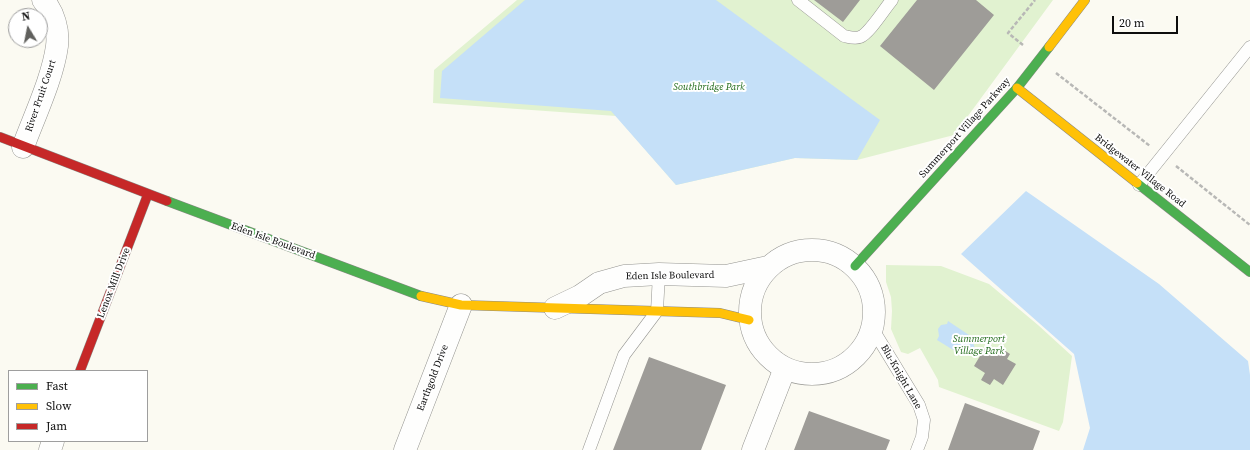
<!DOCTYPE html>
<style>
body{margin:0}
#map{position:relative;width:1250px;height:450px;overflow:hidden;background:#fbfaf2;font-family:"Source Serif 4",serif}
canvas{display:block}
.legend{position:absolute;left:8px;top:370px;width:140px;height:72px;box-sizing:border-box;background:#fff;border:1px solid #9e9e9e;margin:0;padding:5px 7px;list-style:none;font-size:12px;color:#0d0d0d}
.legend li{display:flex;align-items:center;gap:8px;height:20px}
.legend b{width:20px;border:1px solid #9e9e9e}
.north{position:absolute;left:8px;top:8px;width:40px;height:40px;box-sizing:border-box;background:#fff;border:1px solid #9e9e9e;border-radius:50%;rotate:350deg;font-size:11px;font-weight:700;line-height:16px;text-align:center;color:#0d0d0d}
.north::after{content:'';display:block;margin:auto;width:14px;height:18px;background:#60605d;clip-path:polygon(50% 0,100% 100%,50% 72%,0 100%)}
.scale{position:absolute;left:1112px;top:16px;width:66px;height:18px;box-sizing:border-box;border:2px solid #0d0d0d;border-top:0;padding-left:5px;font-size:12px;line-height:14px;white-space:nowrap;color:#0d0d0d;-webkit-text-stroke:3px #fff;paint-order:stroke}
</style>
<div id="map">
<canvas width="1250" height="450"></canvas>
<ul class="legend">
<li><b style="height:5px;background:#4caf50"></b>Fast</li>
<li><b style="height:5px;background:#ffc107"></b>Slow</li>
<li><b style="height:5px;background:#c62828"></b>Jam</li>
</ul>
<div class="north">N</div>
<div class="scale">20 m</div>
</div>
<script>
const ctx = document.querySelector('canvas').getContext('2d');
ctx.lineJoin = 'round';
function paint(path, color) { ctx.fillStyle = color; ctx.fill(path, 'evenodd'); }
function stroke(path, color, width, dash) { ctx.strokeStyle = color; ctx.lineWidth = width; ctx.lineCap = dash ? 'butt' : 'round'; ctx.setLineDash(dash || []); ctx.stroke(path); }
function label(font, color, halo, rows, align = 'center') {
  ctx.font = font + ' "Source Serif 4",serif'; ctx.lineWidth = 4; ctx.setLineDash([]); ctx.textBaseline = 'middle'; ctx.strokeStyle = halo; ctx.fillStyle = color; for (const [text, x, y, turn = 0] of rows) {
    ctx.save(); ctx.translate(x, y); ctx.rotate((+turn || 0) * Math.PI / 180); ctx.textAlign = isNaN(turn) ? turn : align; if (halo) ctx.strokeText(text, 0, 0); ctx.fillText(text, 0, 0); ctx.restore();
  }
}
paint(new Path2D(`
 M 517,0 L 1053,0 L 954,135 L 857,160 L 795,158 L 676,185 L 616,116 L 433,103 L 434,70 Z
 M 886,265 L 941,266 L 989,284 L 1038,325 L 1072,356 L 1063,422 L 1059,431 L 939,387 L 938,380 L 920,348 L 908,354 L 901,352 L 891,329 L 892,311 L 891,297 L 886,282 Z`), '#e1f2d0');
paint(new Path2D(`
 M 525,0 L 716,0 L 880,120 L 857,160 L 795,158 L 676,185 L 611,111 L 440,98 L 442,71 Z
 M 1026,191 L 1159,284 L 1248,361 L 1250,375 L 1250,450 L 1083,450 L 1090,428 L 1074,354 L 961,254 Z
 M 948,321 L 975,339 L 973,342 L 975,349 L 972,353 L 965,354 L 963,356 L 937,340 L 939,336 L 938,329 L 941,325 L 947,324 Z`), '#c5e0f8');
paint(new Path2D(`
 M 814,0 L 860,0 L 843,22 Z
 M 917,0 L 976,0 L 994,15 L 934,90 L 880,46 Z
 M 986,346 L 998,353 L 1001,348 L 1010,354 L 1007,359 L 1016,364 L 1003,385 L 994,379 L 990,385 L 981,380 L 985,373 L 974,366 Z
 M 649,357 L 726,385 L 701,450 L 613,450 Z
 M 965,403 L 1040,431 L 1033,450 L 948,450 Z
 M 809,411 L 890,440 L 886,450 L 794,450 Z`), '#9e9c98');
const lane = new Path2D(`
 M 798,0 L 844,36 C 849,37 855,39 860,37 C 869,34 885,8 892,0
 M 1139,185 L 1250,47
 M 872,328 L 919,405 L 924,420 L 922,437 L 917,450
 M 589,450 L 624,355 L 657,311 L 659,274`);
const street = new Path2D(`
 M 23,147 C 34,117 53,77 57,46 C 59,31 54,12 43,0
 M750 312a62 62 0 1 1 124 0a62 62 0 1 1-124 0Z
 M 555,308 L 580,296 L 599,283 L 624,276 L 659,274 L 726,276 L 768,267
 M 50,450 L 53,441
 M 405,450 L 461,305
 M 753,450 L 785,368`);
const fast = new Path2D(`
 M 1137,183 L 1250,272
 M 167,201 L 421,296
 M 855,266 L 1017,88 L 1049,47`);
const slow = new Path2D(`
 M 1049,47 L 1085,0
 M 1017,88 L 1137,183
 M 421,296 L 461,305 L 720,313 L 749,320`);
const jam = new Path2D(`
 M 0,137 L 167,201
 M 80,371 L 148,194`);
stroke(lane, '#949490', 13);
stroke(street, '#949490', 23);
stroke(fast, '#8b8a87', 10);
stroke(slow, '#8b8a87', 10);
stroke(jam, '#8b8a87', 10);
stroke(new Path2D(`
 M 1023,45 L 1008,33 L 1035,0
 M 1056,73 L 1150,146
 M 1176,166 L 1250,225`), '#b8b8b6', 2.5, [4, 2]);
stroke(lane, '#fefefd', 12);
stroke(street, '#fefefd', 22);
stroke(fast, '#4caf50', 9);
stroke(slow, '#ffc107', 9);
stroke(jam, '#c62828', 9);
label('italic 10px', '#206a19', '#fff', [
 ["Southbridge Park",709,87],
 ["Summerport",979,339],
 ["Village Park",979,351]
]);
label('10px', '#0d0d0d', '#fff', [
 ["River Fruit Court",41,96,-71],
 ["Summerport Village Parkway",965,128,-48],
 ["Bridgewater Village Road",1140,171,38],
 ["Eden Isle Boulevard",273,241,20],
 ["Eden Isle Boulevard",670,276,-1],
 ["Lenox Mill Drive",114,283,-69],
 ["Blu-Knight Lane",901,377,60],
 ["Earthgold Drive",433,378,-69]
]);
</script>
